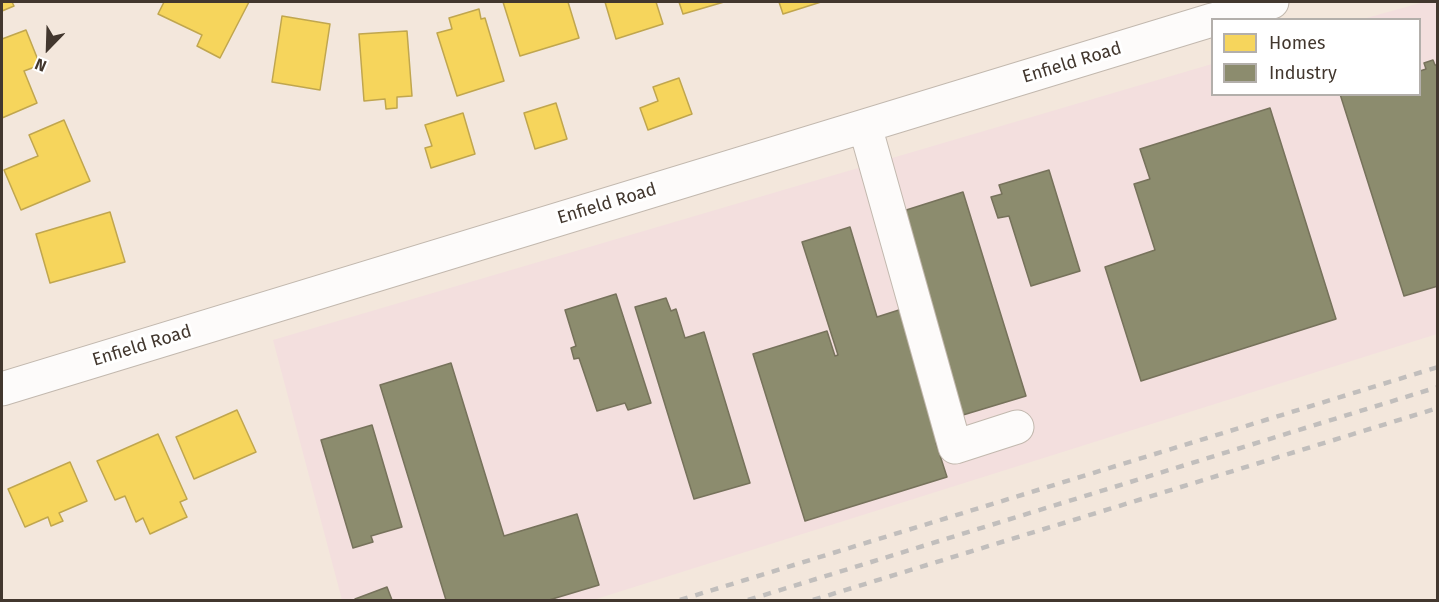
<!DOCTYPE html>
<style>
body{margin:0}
#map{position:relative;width:1439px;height:602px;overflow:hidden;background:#f3e7dc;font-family:"Fira Sans",sans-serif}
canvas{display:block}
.frame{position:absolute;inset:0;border:3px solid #42372e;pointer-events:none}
.legend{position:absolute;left:1211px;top:18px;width:210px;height:78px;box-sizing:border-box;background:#fff;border:2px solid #b3afab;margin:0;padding:8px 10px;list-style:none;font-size:18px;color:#42372e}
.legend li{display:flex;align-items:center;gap:12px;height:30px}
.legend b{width:30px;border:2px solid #b3afab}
.north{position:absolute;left:18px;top:18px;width:60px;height:60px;-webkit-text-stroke:4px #fff;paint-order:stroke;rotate:203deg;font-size:16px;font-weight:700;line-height:24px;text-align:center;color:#42372e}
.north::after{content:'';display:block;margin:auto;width:21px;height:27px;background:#42372e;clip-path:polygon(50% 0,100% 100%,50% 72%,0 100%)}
</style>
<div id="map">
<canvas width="1439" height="602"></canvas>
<div class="frame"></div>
<ul class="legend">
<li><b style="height:16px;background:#f6d55c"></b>Homes</li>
<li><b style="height:16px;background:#8c8c6e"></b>Industry</li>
</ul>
<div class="north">N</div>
</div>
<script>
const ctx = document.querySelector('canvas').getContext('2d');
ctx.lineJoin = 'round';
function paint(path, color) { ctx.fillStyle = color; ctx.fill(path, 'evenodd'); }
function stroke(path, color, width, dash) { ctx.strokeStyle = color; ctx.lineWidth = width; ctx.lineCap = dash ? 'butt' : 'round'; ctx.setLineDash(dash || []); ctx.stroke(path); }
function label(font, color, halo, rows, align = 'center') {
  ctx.font = font + ' "Fira Sans",sans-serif'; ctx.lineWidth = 6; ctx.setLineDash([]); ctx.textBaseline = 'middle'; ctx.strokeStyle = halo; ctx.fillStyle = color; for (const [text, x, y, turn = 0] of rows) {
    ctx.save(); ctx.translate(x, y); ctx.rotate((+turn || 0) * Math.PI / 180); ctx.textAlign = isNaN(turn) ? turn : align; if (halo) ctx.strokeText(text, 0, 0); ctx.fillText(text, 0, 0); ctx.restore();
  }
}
paint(new Path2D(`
 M 1424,2 L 1437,2 L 1437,334 L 593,600 L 342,600 L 273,340 L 1212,64 L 1212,94 L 1420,94 L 1420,20 L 1363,19 Z`), '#f3dfde');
const homes = new Path2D(`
 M 2,2 L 12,2 L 14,6 L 2,11 Z
 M 164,2 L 249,2 L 220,58 L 197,46 L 202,35 L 158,14 Z
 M 503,2 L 568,2 L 579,38 L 520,56 Z
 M 605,2 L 656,2 L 663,24 L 616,39 Z
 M 679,2 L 724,2 L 683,14 Z
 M 779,2 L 821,2 L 783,14 Z
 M 479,9 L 481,19 L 485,18 L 504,81 L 457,96 L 437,33 L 452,29 L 449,18 Z
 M 282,16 L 330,24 L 320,90 L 272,82 Z
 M 26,30 L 40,65 L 24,71 L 37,103 L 2,118 L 2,39 Z
 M 407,31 L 412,96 L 397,97 L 397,108 L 386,109 L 385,99 L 364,101 L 359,34 Z
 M 679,78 L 692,114 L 648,130 L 640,108 L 658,101 L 653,87 Z
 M 556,103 L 567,139 L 535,149 L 524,113 Z
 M 463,113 L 475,154 L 431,168 L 425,148 L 432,146 L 425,125 Z
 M 64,120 L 90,181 L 21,210 L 4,170 L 38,156 L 29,135 Z
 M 110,212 L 125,262 L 50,283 L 36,234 Z
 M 237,410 L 256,452 L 194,479 L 176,437 Z
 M 158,434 L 187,499 L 180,502 L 187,517 L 150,534 L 143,518 L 136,522 L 125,496 L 115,500 L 97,461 Z
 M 70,462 L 87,501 L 59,513 L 63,521 L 51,526 L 48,517 L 25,527 L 8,489 Z`);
paint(homes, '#f6d55c');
stroke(homes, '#c0a64e', 1.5);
const industry = new Path2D(`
 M 1433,60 L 1435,65 L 1438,65 L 1438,286 L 1404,296 L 1340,94 L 1420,94 L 1420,71 L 1426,69 L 1424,63 Z
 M 1270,108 L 1336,319 L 1141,381 L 1105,267 L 1155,250 L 1134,184 L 1150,179 L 1140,149 Z
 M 1049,170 L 1080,271 L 1031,286 L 1009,216 L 998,218 L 991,197 L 1002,194 L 999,185 Z
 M 963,192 L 1026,396 L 963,415 L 900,212 Z
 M 850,227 L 877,317 L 902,309 L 943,441 L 936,443 L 947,477 L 805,521 L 753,354 L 827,331 L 835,356 L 838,355 L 802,242 Z
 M 616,294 L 651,403 L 628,410 L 625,403 L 597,411 L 579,358 L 574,359 L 571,348 L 576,346 L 565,310 Z
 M 666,298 L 671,311 L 676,309 L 685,338 L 704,332 L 750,483 L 694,499 L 635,307 Z
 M 451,363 L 504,536 L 577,514 L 599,585 L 549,600 L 446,600 L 380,385 Z
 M 372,425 L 402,527 L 371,536 L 373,542 L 353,548 L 321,440 Z
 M 387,587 L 392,600 L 355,600 L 355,599 Z`);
paint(industry, '#8c8c6e');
stroke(industry, '#76725b', 1.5);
const minor = new Path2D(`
 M 1213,20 L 1272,2
 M 865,126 L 955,447 L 1017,427
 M 2,389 L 1212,20`);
stroke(minor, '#c2b8ae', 35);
stroke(minor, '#fdfbfa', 33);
stroke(new Path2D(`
 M 680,600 L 1438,367
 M 748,600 L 1438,387
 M 813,600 L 1438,408`), '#c1bebc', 4.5, [8, 8]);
label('18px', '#42372e', '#fff', [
 ["Enfield Road",1072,63,-17],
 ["Enfield Road",607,204,-17],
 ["Enfield Road",142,346,-17]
]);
</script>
